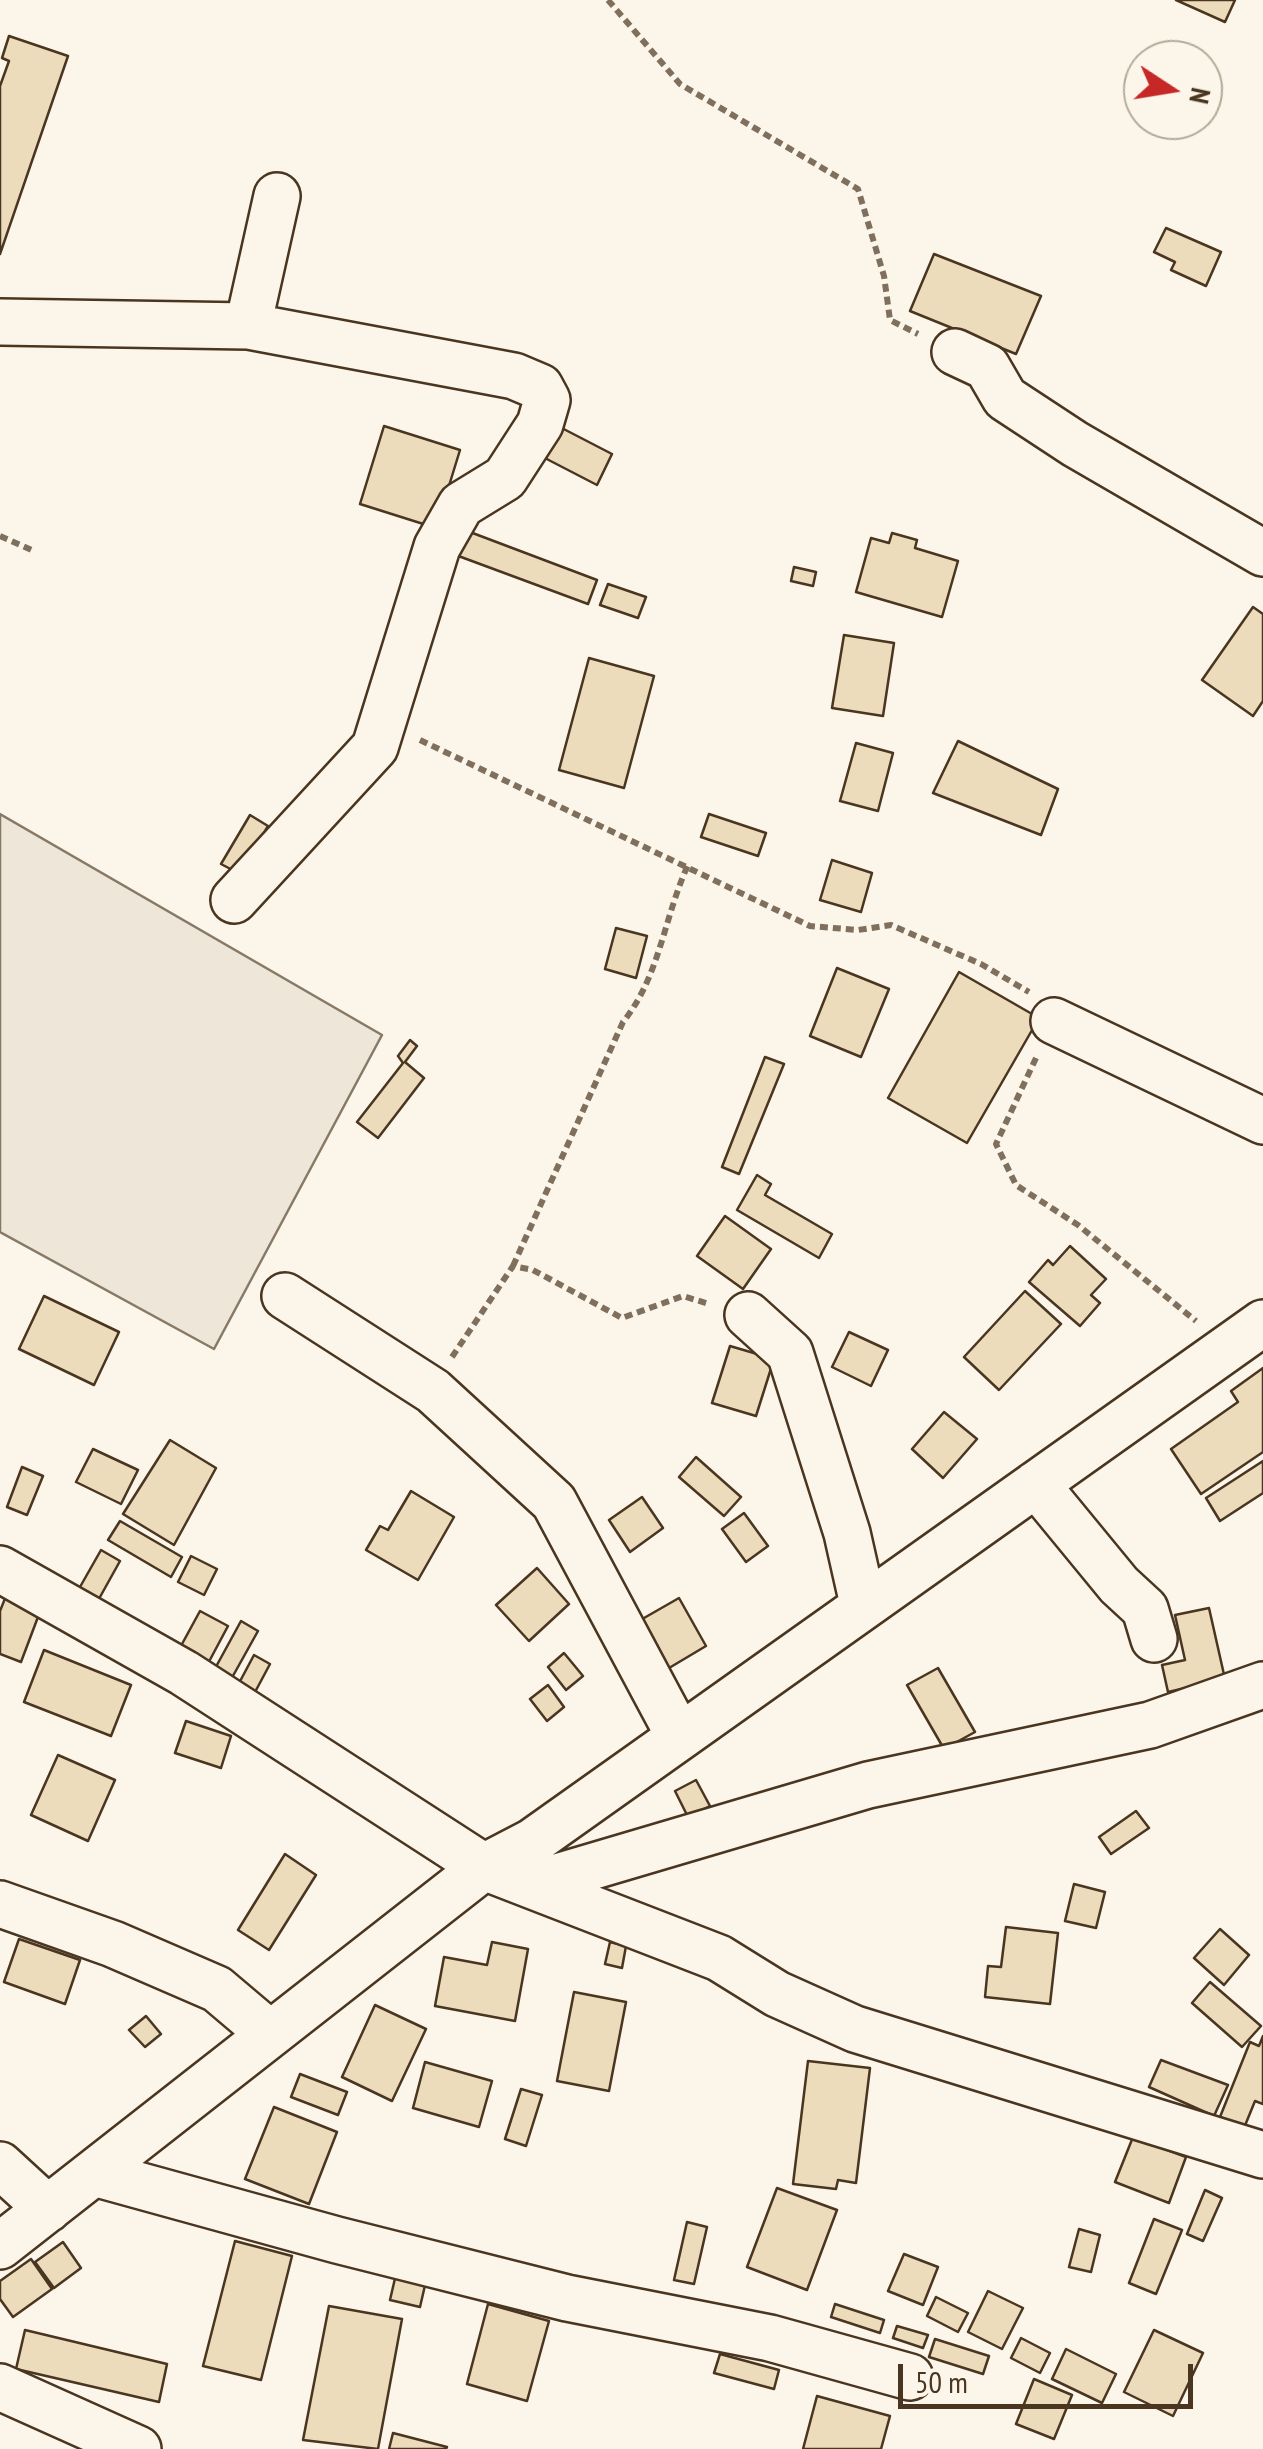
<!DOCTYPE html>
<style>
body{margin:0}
#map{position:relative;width:1263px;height:2449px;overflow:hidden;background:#fbf6e9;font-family:"PT Sans Narrow",sans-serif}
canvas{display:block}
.north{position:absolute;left:1123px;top:40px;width:100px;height:100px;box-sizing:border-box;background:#fbf6e9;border:2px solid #b4a999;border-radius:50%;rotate:102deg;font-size:28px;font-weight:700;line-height:40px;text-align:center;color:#4a3520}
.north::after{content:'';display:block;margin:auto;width:35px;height:45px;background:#c62828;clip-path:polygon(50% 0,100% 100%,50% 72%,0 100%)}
.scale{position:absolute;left:898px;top:2364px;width:295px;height:45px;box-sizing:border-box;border:5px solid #4a3520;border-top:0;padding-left:12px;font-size:30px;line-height:35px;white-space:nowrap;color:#4a3520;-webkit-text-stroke:8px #fbf6e9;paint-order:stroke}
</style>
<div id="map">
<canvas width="1263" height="2449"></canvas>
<div class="north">N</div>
<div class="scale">50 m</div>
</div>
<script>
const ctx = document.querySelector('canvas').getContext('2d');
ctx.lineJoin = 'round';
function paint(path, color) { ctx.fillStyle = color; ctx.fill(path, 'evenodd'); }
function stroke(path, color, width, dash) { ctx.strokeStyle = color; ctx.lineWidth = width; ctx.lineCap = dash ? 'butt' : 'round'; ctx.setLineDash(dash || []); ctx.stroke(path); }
const green = new Path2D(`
 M 0,814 L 382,1035 L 214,1349 L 0,1232 Z`);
paint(green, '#ede6d9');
stroke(green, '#887966', 2.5);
const building = new Path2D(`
 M 1176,0 L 1235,0 L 1225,22 Z
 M 9,36 L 68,56 L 0,254 L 0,86 L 9,61 L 2,58 Z
 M 1166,228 L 1221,252 L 1206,286 L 1171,270 L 1175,262 L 1154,252 Z
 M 934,254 L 1041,296 L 1016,354 L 910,311 Z
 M 554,424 L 612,454 L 597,485 L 539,455 Z
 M 384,426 L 460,450 L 436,528 L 360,504 Z
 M 462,529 L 597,580 L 588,604 L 453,554 Z
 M 892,533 L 917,540 L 915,548 L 958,561 L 942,617 L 856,592 L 871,538 L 889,543 Z
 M 794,567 L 816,572 L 813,586 L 791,581 Z
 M 608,584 L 646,597 L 638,618 L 600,605 Z
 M 1253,607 L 1263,614 L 1263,701 L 1253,716 L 1202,680 Z
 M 844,635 L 894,643 L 883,716 L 832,708 Z
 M 589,658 L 654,676 L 624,788 L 559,770 Z
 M 958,741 L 1058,789 L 1041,835 L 933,793 Z
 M 856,743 L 893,753 L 878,811 L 840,801 Z
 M 709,814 L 766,833 L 758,856 L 701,837 Z
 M 250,815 L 268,826 L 240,874 L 221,864 Z
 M 832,860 L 872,873 L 861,912 L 820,900 Z
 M 616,928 L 647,936 L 636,978 L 605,969 Z
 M 837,968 L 889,989 L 861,1057 L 810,1036 Z
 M 959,972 L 1039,1018 L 967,1143 L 888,1098 Z
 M 410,1040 L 417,1046 L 405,1062 L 424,1078 L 378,1138 L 357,1122 L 403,1063 L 398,1056 Z
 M 765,1057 L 784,1064 L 739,1174 L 722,1167 Z
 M 757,1175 L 771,1184 L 765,1195 L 832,1234 L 819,1258 L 737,1210 Z
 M 725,1216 L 771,1249 L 743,1289 L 697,1256 Z
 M 1070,1246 L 1106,1279 L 1091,1295 L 1100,1303 L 1080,1326 L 1029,1282 L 1048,1260 L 1053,1265 Z
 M 1025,1291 L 1061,1324 L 999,1390 L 964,1357 Z
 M 44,1296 L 119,1332 L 94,1385 L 19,1349 Z
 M 849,1332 L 888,1350 L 871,1386 L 832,1367 Z
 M 730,1346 L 774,1359 L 756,1416 L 712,1403 Z
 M 1263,1368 L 1263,1452 L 1201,1494 L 1171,1449 L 1238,1402 L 1231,1391 Z
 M 944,1412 L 977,1439 L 943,1478 L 912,1449 Z
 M 170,1440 L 216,1468 L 174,1545 L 123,1514 Z
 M 93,1449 L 138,1470 L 121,1504 L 76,1482 Z
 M 696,1457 L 741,1497 L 724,1516 L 679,1477 Z
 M 1263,1461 L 1263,1493 L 1220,1521 L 1206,1498 Z
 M 22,1467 L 43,1476 L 27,1515 L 7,1507 Z
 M 411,1491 L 454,1517 L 418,1580 L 366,1550 L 380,1526 L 388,1530 Z
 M 642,1497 L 663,1528 L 630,1552 L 609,1520 Z
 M 744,1513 L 768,1546 L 746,1562 L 722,1529 Z
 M 120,1521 L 182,1557 L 171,1577 L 108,1540 Z
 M 101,1550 L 120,1561 L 95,1606 L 76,1594 Z
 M 191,1556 L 217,1569 L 204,1595 L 178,1582 Z
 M 537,1568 L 569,1604 L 529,1641 L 496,1605 Z
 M 6,1596 L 41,1609 L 21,1662 L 0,1654 L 0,1611 Z
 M 679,1598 L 706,1646 L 664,1671 L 637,1622 Z
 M 1209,1608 L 1225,1679 L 1168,1692 L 1162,1665 L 1185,1660 L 1175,1615 Z
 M 200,1611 L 228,1626 L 204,1671 L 176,1655 Z
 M 241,1621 L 258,1631 L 229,1683 L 212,1674 Z
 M 44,1650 L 131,1685 L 111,1736 L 24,1702 Z
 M 564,1653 L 583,1676 L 566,1690 L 548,1667 Z
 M 254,1655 L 270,1664 L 254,1694 L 238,1685 Z
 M 938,1668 L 975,1732 L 944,1749 L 907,1685 Z
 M 548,1685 L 564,1707 L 547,1721 L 530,1699 Z
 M 186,1721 L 231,1736 L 221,1768 L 175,1753 Z
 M 58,1755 L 115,1780 L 88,1841 L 31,1815 Z
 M 696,1780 L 710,1806 L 688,1817 L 675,1791 Z
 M 1136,1811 L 1149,1828 L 1111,1854 L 1099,1837 Z
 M 285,1854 L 316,1875 L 269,1950 L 238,1930 Z
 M 1074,1884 L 1105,1892 L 1096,1928 L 1065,1921 Z
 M 1006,1927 L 1058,1933 L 1050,2004 L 985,1997 L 988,1966 L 1001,1967 Z
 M 1220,1929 L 1249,1955 L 1224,1985 L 1194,1958 Z
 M 19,1939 L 80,1960 L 65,2004 L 4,1982 Z
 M 492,1942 L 528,1949 L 515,2021 L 435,2006 L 444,1957 L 487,1965 Z
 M 610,1942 L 626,1946 L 622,1968 L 605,1964 Z
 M 1210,1982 L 1261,2026 L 1242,2047 L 1192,2003 Z
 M 574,1992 L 626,2002 L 609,2091 L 557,2081 Z
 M 375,2005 L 426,2029 L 392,2101 L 342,2077 Z
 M 146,2016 L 161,2034 L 145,2047 L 129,2030 Z
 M 1263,2036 L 1263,2104 L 1255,2101 L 1244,2128 L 1220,2117 L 1250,2042 L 1259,2046 Z
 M 1161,2060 L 1228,2085 L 1214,2116 L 1149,2087 Z
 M 808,2061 L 870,2068 L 856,2183 L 838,2180 L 836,2189 L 793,2184 Z
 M 425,2062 L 492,2081 L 479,2127 L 413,2108 Z
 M 300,2074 L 347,2092 L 338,2115 L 291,2097 Z
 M 521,2089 L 542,2095 L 526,2146 L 505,2139 Z
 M 274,2107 L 337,2132 L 309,2204 L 245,2179 Z
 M 1133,2137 L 1186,2157 L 1169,2203 L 1115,2182 Z
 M 777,2188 L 837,2210 L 807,2290 L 747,2267 Z
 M 1205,2190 L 1222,2198 L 1203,2241 L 1187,2234 Z
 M 1154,2219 L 1182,2230 L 1156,2294 L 1129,2283 Z
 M 687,2222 L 707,2227 L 694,2284 L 674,2280 Z
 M 1079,2229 L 1100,2235 L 1091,2272 L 1069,2267 Z
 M 235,2241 L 292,2256 L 261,2380 L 203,2366 Z
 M 63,2242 L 81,2268 L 54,2288 L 35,2262 Z
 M 904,2254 L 938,2267 L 923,2305 L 888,2291 Z
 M 31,2259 L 52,2289 L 13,2317 L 0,2299 L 0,2281 Z
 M 396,2274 L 426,2281 L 420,2307 L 390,2300 Z
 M 988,2291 L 1023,2308 L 1002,2349 L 968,2332 Z
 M 936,2297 L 968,2313 L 958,2332 L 927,2316 Z
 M 488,2304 L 549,2321 L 527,2401 L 467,2384 Z
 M 835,2304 L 884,2320 L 880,2333 L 831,2317 Z
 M 329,2306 L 402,2319 L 378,2449 L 303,2440 Z
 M 897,2326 L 928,2335 L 923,2348 L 893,2338 Z
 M 25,2330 L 167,2364 L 159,2402 L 16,2369 Z
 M 1154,2330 L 1203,2353 L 1173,2416 L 1124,2392 Z
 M 1021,2338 L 1050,2353 L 1040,2373 L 1011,2358 Z
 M 935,2339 L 989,2356 L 983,2374 L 929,2357 Z
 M 1066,2349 L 1116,2374 L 1102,2403 L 1052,2379 Z
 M 720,2354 L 779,2370 L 774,2389 L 714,2373 Z
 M 1034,2379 L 1072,2395 L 1054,2439 L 1016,2424 Z
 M 817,2396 L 890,2416 L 881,2449 L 803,2449 Z
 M 393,2433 L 447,2447 L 446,2449 L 389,2449 Z`);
paint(building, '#ecdcbc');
stroke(building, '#4a3520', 2.5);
const minor = new Path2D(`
 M 0,322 L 248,326 L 514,376 L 540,387 L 547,400 L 540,424 L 505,478 L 461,505 L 437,547 L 375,747 L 234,900
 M 248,326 L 277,196
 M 955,352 L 987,367 L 1005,398 L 1075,444 L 1263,553
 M 1054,1021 L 1263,1121
 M 285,1296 L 433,1391 L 554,1502 L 678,1734
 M 748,1315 L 790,1353 L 847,1533 L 863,1604
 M 1036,1484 L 1119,1585 L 1145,1609 L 1154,1639
 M 0,1569 L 184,1673 L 484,1867 L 719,1958 L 777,1994 L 855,2029 L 1263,2155
 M 533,1884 L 868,1785 L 1150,1725 L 1263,1685
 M 0,1904 L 113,1944 L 217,1989 L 269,2033
 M 0,2165 L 48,2209
 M 94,2173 L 337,2240 L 567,2298 L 770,2338 L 910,2377
 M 0,2246 L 484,1867 L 532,1842 L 1263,1323
 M 0,2387 L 138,2449`);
stroke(minor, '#4a3520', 50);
stroke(new Path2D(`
 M 608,0 L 680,84 L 858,189 L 884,276 L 890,320 L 918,334
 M 0,536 L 34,551
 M 420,740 L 810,926 L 858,930 L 891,925 L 981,964 L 1029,992
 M 1036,1058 L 996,1144 L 1016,1185 L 1078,1225 L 1196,1321
 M 513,1266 L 623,1022 C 660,976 664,917 688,865
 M 452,1357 L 513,1266 L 533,1270 L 622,1318 L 683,1296 L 709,1304`), '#7f6f5c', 6, [8, 5]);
stroke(minor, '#fbf6e9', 45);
</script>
